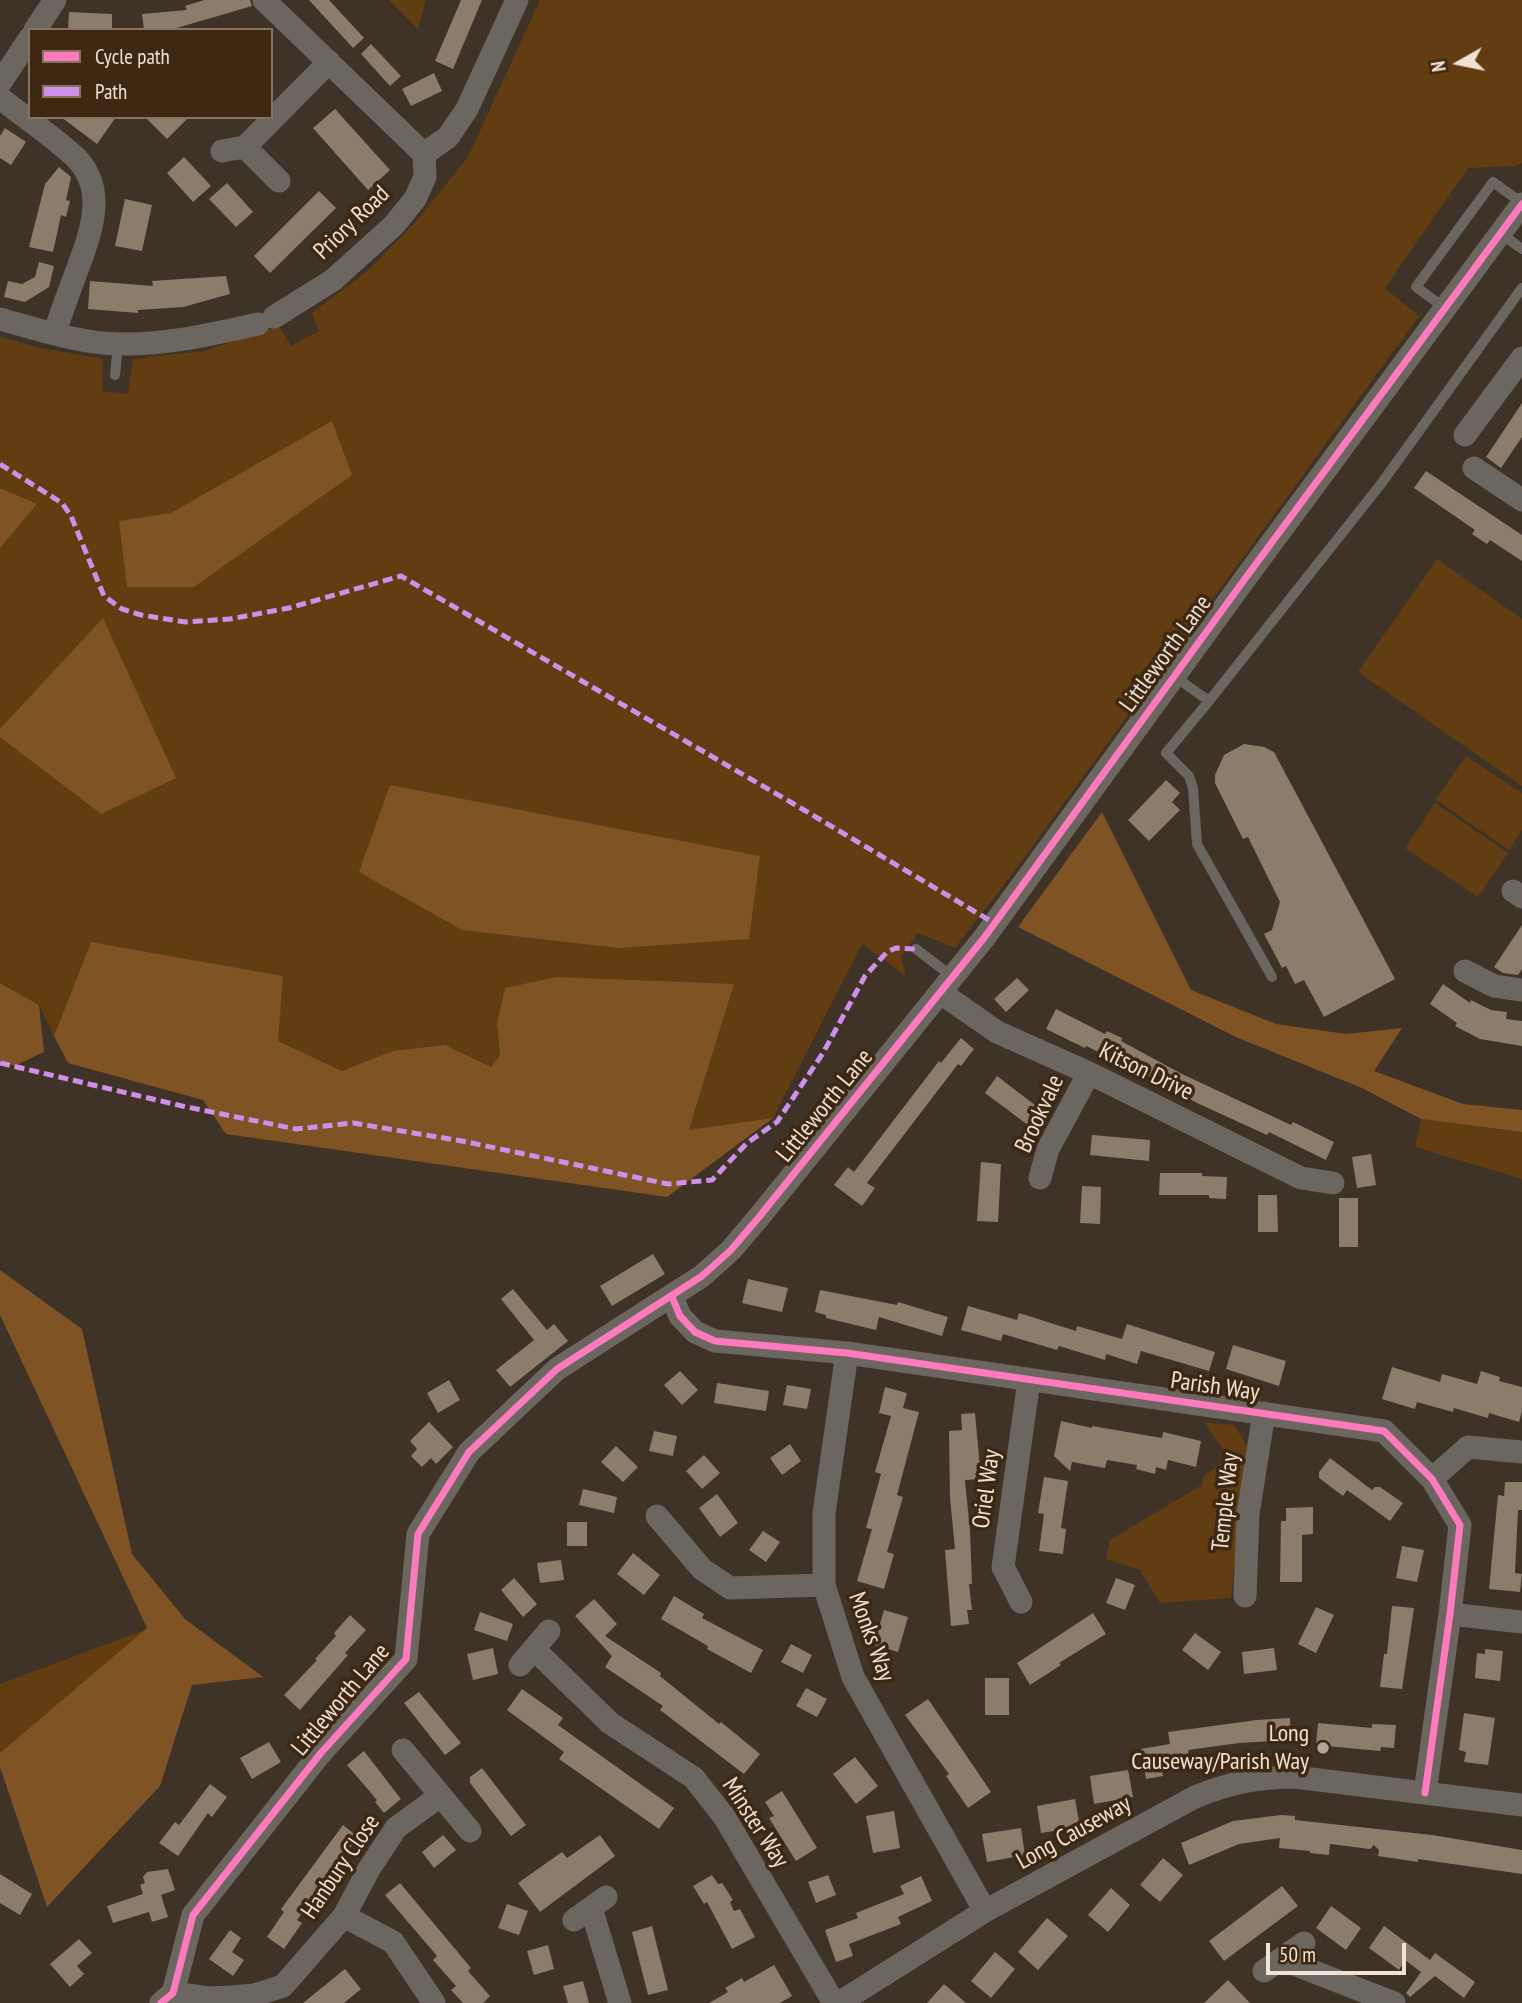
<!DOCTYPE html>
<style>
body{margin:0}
#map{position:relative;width:1522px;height:2003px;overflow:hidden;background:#3f3327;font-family:"PT Sans Narrow",sans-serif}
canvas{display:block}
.legend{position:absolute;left:28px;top:28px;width:245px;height:91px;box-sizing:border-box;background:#3e2812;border:2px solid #857260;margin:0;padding:9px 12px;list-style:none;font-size:21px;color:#f0e2d5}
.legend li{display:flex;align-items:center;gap:14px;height:35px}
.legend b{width:35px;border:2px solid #857260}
.north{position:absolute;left:1424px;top:28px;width:70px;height:70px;-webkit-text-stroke:5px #3e2812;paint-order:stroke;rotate:261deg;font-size:19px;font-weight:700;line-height:28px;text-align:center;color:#f0e2d5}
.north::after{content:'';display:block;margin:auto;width:24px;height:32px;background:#f0e2d5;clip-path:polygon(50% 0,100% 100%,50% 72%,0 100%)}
.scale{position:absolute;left:1266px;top:1943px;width:140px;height:32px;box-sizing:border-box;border:4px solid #f0e2d5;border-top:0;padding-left:9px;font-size:21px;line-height:24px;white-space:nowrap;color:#f0e2d5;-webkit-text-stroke:5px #3e2812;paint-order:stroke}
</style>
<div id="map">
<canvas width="1522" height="2003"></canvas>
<ul class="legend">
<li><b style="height:9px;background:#fd7abc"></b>Cycle path</li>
<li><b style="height:9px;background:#ce8fe9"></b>Path</li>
</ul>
<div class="north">N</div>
<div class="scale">50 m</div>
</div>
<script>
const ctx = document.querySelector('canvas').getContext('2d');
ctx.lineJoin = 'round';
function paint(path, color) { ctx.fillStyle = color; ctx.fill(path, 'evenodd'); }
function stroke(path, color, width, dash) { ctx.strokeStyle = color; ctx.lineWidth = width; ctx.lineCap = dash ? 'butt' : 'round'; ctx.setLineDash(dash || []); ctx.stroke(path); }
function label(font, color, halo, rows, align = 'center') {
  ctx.font = font + ' "PT Sans Narrow",sans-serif'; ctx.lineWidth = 7; ctx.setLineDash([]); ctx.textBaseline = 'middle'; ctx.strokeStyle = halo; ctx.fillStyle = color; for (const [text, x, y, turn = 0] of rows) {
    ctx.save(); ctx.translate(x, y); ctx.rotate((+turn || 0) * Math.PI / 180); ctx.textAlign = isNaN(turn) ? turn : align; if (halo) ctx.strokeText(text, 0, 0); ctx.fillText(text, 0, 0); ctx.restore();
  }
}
paint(new Path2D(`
 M 389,0 L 426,0 L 418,29 Z
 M 540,0 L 1522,0 L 1522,163 L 1516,166 L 1468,168 L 1385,288 L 1419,316 L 1007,881 L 955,948 L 918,933 L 901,956 L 906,976 L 862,944 L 773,1118 L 689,1131 L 734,984 L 497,1024 L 500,1055 L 491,1067 L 445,1045 L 342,1071 L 278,1041 L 282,976 L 91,942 L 54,1036 L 39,1005 L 0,983 L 0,337 L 40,348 L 103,359 L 102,391 L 128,394 L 133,359 L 204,351 L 279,326 L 291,346 L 319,331 L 312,313 L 365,273 L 416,222 L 468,157 Z
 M 1437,559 L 1522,619 L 1522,786 L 1358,672 Z
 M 1466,756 L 1522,793 L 1522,830 L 1509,850 L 1436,800 Z
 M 1435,803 L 1508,853 L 1478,897 L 1405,848 Z
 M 1421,1119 L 1522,1132 L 1522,1179 L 1415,1147 Z
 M 1204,1422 L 1234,1425 L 1247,1446 L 1231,1598 L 1160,1603 L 1140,1570 L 1106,1559 L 1110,1540 L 1202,1485 L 1204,1476 L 1229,1458 Z
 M 147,1629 L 0,1753 L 0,1684 Z`), '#623d12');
paint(new Path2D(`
 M 332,421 L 352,475 L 194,587 L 127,587 L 119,521 L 171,513 Z
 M 0,488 L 37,504 L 0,548 Z
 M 103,618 L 176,778 L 101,814 L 0,737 L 0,729 Z
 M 390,785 L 760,856 L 749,939 L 619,948 L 462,930 L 359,872 Z
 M 1102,812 L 1191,990 L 1276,1024 L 1346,1034 L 1402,1028 L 1374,1071 L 1463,1104 L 1522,1110 L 1522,1132 L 1421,1119 L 1362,1088 L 1236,1037 L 1018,927 Z
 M 91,942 L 283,976 L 278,1041 L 342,1071 L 393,1051 L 445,1045 L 491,1067 L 500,1055 L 497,1024 L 505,988 L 557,977 L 734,984 L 689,1130 L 773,1118 L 667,1197 L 226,1134 L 203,1100 L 68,1063 L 54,1036 Z
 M 0,983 L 39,1005 L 44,1052 L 14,1066 L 0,1060 Z
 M 0,1270 L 82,1329 L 132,1554 L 185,1619 L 263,1677 L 192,1685 L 160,1786 L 47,1907 L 0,1767 L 0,1753 L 147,1628 L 0,1315 Z`), '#7f5324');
paint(new Path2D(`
 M 204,0 L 250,0 L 252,6 L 170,30 L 144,30 L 142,14 L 187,10 L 185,6 Z
 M 309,0 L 329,0 L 364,38 L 353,48 Z
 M 461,0 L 482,0 L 453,69 L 435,61 Z
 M 69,12 L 112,14 L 112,30 L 68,30 Z
 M 371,44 L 401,76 L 390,86 L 361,54 Z
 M 434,73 L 442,91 L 411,106 L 402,89 Z
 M 335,109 L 390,170 L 368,190 L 313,128 Z
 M 61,117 L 116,117 L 97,144 Z
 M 145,117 L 189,117 L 167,139 Z
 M 5,128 L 26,142 L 11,165 L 0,158 L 0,136 Z
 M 184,157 L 211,186 L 193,202 L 167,173 Z
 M 59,167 L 71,177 L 66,200 L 70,201 L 66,217 L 61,215 L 53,252 L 29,247 L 45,184 Z
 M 227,183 L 253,212 L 236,227 L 209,199 Z
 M 319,191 L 336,208 L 270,273 L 254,256 Z
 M 125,199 L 152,205 L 142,251 L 115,246 Z
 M 39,262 L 54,266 L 49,287 L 25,302 L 4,297 L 8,281 L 22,284 L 35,277 Z
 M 226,276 L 230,294 L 183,307 L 138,310 L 138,313 L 88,309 L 90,281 L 153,286 L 152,281 Z
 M 1522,403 L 1522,437 L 1501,468 L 1486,457 Z
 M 1426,471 L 1522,535 L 1522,561 L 1490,540 L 1487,544 L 1472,534 L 1475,530 L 1414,488 Z
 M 1244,744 L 1264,747 L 1274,752 L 1395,979 L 1324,1017 L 1304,980 L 1295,984 L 1286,966 L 1282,968 L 1264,934 L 1272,930 L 1280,902 L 1248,837 L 1243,839 L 1215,783 L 1215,775 L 1224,755 Z
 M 1166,780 L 1180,793 L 1172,802 L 1180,810 L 1149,841 L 1128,820 Z
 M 1522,925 L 1522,969 L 1518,975 L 1503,973 L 1494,967 Z
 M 1017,978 L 1029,990 L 1006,1012 L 994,999 Z
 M 1443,984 L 1470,1003 L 1471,1000 L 1491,1010 L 1507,1012 L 1506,1019 L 1522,1021 L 1522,1046 L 1480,1039 L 1455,1026 L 1457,1023 L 1430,1004 Z
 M 1056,1009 L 1105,1034 L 1107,1031 L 1122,1038 L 1121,1041 L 1182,1074 L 1291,1125 L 1293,1122 L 1334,1142 L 1326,1160 L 1269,1132 L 1267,1135 L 1197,1103 L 1136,1070 L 1135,1073 L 1119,1065 L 1120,1062 L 1086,1046 L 1085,1048 L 1046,1029 Z
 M 961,1038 L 974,1049 L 961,1066 L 958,1064 L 867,1183 L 875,1188 L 862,1206 L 834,1185 L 848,1167 L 854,1172 L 939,1061 L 941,1063 Z
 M 997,1076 L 1044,1112 L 1034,1125 L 1028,1125 L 985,1093 Z
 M 1092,1135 L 1150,1140 L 1149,1161 L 1090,1155 Z
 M 1371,1154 L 1376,1185 L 1357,1188 L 1352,1157 Z
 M 981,1162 L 1001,1164 L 998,1222 L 977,1221 Z
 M 1160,1173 L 1202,1173 L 1202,1176 L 1227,1177 L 1226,1199 L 1209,1198 L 1209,1195 L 1159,1195 Z
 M 1082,1186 L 1101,1187 L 1100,1224 L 1080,1223 Z
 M 1258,1195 L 1277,1195 L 1278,1232 L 1258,1232 Z
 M 1339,1198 L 1358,1198 L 1358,1247 L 1339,1247 Z
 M 653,1254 L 665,1274 L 612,1306 L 600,1286 Z
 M 748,1279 L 788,1288 L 782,1312 L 742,1303 Z
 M 513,1289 L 547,1330 L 554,1324 L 568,1341 L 510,1387 L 496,1370 L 534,1340 L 501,1299 Z
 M 820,1290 L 897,1305 L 898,1302 L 948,1317 L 942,1336 L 879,1317 L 876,1330 L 826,1318 L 826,1315 L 815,1312 Z
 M 968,1306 L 1017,1320 L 1019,1313 L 1076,1331 L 1077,1326 L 1122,1339 L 1127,1324 L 1215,1352 L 1209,1371 L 1141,1351 L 1137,1364 L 1106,1354 L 1105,1360 L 1059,1346 L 1057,1350 L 1003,1334 L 1001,1341 L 961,1330 Z
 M 1233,1345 L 1286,1361 L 1279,1386 L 1226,1369 Z
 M 1392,1367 L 1440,1382 L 1442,1374 L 1477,1384 L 1481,1371 L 1500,1377 L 1499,1381 L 1522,1387 L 1522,1411 L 1519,1422 L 1489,1413 L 1488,1418 L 1454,1408 L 1453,1412 L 1417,1402 L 1415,1409 L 1382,1399 Z
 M 680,1371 L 698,1390 L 682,1405 L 664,1385 Z
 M 449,1380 L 460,1400 L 438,1413 L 427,1393 Z
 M 717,1383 L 769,1391 L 766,1411 L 714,1403 Z
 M 787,1385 L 811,1389 L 807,1409 L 783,1405 Z
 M 885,1387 L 907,1393 L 903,1408 L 919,1412 L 897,1495 L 903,1497 L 887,1552 L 894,1554 L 884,1589 L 857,1581 L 872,1529 L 866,1528 L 881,1474 L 875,1472 L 891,1416 L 879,1413 Z
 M 975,1413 L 981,1479 L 965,1480 L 970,1531 L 972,1584 L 969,1584 L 972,1610 L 967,1610 L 969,1624 L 951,1626 L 945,1550 L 955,1549 L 950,1498 L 949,1431 L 962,1430 L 961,1414 Z
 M 1061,1421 L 1092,1428 L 1092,1426 L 1162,1438 L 1163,1432 L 1201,1441 L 1196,1467 L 1168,1460 L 1166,1470 L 1156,1467 L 1155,1474 L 1136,1469 L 1137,1465 L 1107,1460 L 1105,1468 L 1072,1462 L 1070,1471 L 1054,1456 Z
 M 429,1422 L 453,1447 L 436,1464 L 431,1458 L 422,1467 L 411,1456 L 417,1449 L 410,1441 Z
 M 654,1431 L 677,1436 L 673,1456 L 649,1451 Z
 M 790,1444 L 801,1461 L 782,1475 L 770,1458 Z
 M 616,1446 L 638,1467 L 623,1482 L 601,1462 Z
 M 704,1455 L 720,1473 L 702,1489 L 686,1471 Z
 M 1330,1458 L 1372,1490 L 1375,1487 L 1380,1487 L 1403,1503 L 1390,1521 L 1347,1490 L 1343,1496 L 1319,1478 L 1319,1472 Z
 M 1044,1477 L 1068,1481 L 1061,1528 L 1066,1529 L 1063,1554 L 1039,1551 L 1044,1514 L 1038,1513 Z
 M 1505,1482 L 1522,1482 L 1522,1510 L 1518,1510 L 1515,1573 L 1522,1574 L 1520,1592 L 1489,1589 L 1498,1495 L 1504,1496 Z
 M 583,1489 L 617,1497 L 614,1513 L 579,1505 Z
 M 717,1494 L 738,1523 L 720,1537 L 699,1508 Z
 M 1313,1507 L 1313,1534 L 1302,1535 L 1302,1582 L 1280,1582 L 1281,1521 L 1286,1521 L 1286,1508 Z
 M 567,1522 L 587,1522 L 587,1546 L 567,1546 Z
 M 763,1531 L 780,1542 L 766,1562 L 749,1550 Z
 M 1402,1546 L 1424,1550 L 1417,1582 L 1396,1578 Z
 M 633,1553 L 660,1575 L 644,1595 L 617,1574 Z
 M 561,1560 L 564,1580 L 540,1583 L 537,1563 Z
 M 514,1578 L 537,1604 L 523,1617 L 501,1590 Z
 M 1116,1578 L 1135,1585 L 1125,1610 L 1106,1603 Z
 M 674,1596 L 704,1614 L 702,1618 L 763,1650 L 751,1673 L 707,1649 L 708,1646 L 661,1619 Z
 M 594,1599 L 617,1624 L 605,1636 L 661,1673 L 660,1676 L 719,1724 L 721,1722 L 760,1754 L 744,1774 L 660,1710 L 663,1706 L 605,1667 L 612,1656 L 575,1616 Z
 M 1392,1606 L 1414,1608 L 1402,1689 L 1380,1687 L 1384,1654 L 1387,1654 Z
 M 1316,1607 L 1334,1615 L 1316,1653 L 1298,1644 Z
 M 884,1610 L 908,1617 L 898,1652 L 874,1645 Z
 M 480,1612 L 513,1624 L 507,1641 L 474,1630 Z
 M 1093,1613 L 1106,1634 L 1059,1663 L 1061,1665 L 1030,1685 L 1017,1663 Z
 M 350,1615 L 366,1630 L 345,1653 L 348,1655 L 300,1710 L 284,1695 L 317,1660 L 315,1659 L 336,1636 L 334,1633 Z
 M 1195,1633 L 1221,1652 L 1208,1670 L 1182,1650 Z
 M 791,1644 L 812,1655 L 803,1673 L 781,1662 Z
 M 493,1648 L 498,1674 L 473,1680 L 467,1654 Z
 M 1274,1648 L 1277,1670 L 1244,1674 L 1242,1652 Z
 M 1485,1649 L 1503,1651 L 1500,1681 L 1475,1678 L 1477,1653 L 1485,1654 Z
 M 985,1678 L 1009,1678 L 1009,1715 L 985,1715 Z
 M 806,1688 L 827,1699 L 817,1717 L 796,1706 Z
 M 522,1689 L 563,1718 L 558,1725 L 674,1808 L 659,1829 L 559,1759 L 564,1752 L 507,1710 Z
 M 419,1692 L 461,1743 L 445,1755 L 404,1703 Z
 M 928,1699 L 991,1792 L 968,1808 L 946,1776 L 949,1774 L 905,1715 Z
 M 1464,1713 L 1495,1718 L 1488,1765 L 1464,1762 L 1466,1752 L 1459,1750 Z
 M 1290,1718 L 1291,1740 L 1239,1743 L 1188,1750 L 1189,1759 L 1161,1764 L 1163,1776 L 1146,1779 L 1141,1749 L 1170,1744 L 1168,1732 L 1257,1720 Z
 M 1318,1723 L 1372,1728 L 1372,1724 L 1396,1725 L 1394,1748 L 1381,1747 L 1380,1751 L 1316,1745 Z
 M 269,1742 L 281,1762 L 252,1779 L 240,1758 Z
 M 364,1751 L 401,1799 L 384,1813 L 375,1802 L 377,1800 L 347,1765 Z
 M 855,1757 L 878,1786 L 856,1804 L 833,1774 Z
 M 482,1768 L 526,1825 L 511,1836 L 470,1783 L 470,1777 Z
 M 1128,1770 L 1133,1797 L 1094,1804 L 1090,1776 Z
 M 210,1784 L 227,1797 L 212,1817 L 208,1813 L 178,1856 L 159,1843 L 175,1822 L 179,1825 Z
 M 782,1791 L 817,1848 L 796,1861 L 769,1818 L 774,1816 L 765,1802 Z
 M 1075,1799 L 1080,1827 L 1041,1833 L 1037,1806 Z
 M 894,1811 L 900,1848 L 873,1853 L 866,1816 Z
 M 1281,1815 L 1295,1816 L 1295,1820 L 1432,1835 L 1522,1850 L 1522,1874 L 1418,1859 L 1418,1862 L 1378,1856 L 1379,1850 L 1374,1845 L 1370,1849 L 1330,1844 L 1329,1855 L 1310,1853 L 1310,1851 L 1279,1848 L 1280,1838 L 1239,1844 L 1189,1865 L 1181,1843 L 1233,1821 Z
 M 343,1825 L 358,1837 L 297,1920 L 302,1923 L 284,1949 L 267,1937 L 284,1912 L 281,1909 Z
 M 1021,1828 L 1025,1855 L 987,1862 L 982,1834 Z
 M 443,1835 L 456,1850 L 434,1868 L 422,1852 Z
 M 600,1835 L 615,1856 L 540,1912 L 518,1883 L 562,1852 L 567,1858 Z
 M 1163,1858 L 1183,1875 L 1160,1902 L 1140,1885 Z
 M 168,1869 L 175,1890 L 161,1895 L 168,1917 L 152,1922 L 149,1912 L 113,1923 L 107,1906 L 143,1894 L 140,1885 L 145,1883 L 143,1877 L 147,1872 Z
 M 0,1874 L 32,1894 L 20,1915 L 0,1903 Z
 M 712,1875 L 718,1884 L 722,1883 L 733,1900 L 730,1902 L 734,1911 L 740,1909 L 755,1937 L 732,1949 L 707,1902 L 704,1904 L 693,1886 Z
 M 828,1875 L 836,1895 L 816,1903 L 808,1882 Z
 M 921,1876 L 932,1901 L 898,1917 L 901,1924 L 849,1944 L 853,1956 L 836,1962 L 825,1930 L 858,1918 L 856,1913 L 904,1894 L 900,1886 Z
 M 400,1883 L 471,1968 L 468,1971 L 490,1996 L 483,2003 L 463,2003 L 451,1990 L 456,1986 L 433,1960 L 437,1956 L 385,1895 Z
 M 1282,1886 L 1298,1906 L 1224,1961 L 1209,1941 Z
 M 1111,1888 L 1130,1905 L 1108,1932 L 1088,1915 Z
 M 507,1904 L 528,1911 L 519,1935 L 498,1928 Z
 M 1331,1906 L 1361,1928 L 1346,1950 L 1316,1928 Z
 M 1047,1918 L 1068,1936 L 1038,1970 L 1018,1952 Z
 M 652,1926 L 668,1990 L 648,1995 L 632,1932 Z
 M 1384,1926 L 1430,1960 L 1435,1953 L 1475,1982 L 1464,1998 L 1435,1976 L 1410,1997 L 1406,1993 L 1421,1972 L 1405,1960 L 1399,1970 L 1369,1948 Z
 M 230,1930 L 241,1938 L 232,1952 L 244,1960 L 233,1976 L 209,1959 Z
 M 79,1939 L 92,1953 L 77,1966 L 84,1974 L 70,1987 L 50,1964 Z
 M 548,1945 L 554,1969 L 534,1975 L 527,1951 Z
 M 995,1952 L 1015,1969 L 991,1998 L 971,1981 Z
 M 774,1965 L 792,1996 L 780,2003 L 709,2003 L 728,1992 L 725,1988 L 742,1978 L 744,1982 Z
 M 345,1969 L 361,1989 L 344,2003 L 303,2003 Z
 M 1228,1980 L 1250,2003 L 1204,2003 Z
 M 583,1981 L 589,2003 L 568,2003 L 563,1986 Z
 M 944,1984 L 966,2003 L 927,2003 Z`), '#8b7c6c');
stroke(new Path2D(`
 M 1500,233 L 1522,249
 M 1445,308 L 1416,287 L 1493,182 L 1522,203
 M 115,375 L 118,344
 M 1174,676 L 1209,701 L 1166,753 L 1189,776 L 1193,788 L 1197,844 L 1272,977
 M 1209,701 L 1381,484 L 1522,288
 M 916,949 L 953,977`), '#6b6660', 10);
stroke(new Path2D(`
 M 264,0 L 424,154
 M 35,30 L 55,0
 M 0,83 L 30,38
 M 0,98 C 25,118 53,136 76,158 C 109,191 89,237 76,273 C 68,294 61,314 54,334
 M 245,147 L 329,62
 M 222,151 L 245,147 L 279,181
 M 274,317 L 333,280 L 394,225 L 415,199 L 425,177 L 424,154 L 448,137 L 467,109 L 517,0
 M 0,319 C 36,329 82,344 120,344 C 167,345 212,334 258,324
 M 1465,435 L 1522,358
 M 1474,468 L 1522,500
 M 1513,891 L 1522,897
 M 1465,971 L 1494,986 L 1522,990
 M 941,993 L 997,1032 L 1089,1073 L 1301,1178 L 1333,1183
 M 1040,1178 L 1048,1149 L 1089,1073
 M 672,1297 L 680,1316 L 695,1332 L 715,1341 L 847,1353 L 1384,1431 L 1432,1479 L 1460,1525 L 1450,1614 L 1425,1793
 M 847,1353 L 824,1513 L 824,1585 L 853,1677 L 985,1911
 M 1432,1479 L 1468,1447 L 1522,1452
 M 657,1516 L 702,1569 L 730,1588 L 824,1585
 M 1245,1596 L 1248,1514 L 1264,1413
 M 1021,1602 L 1003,1567 L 1029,1380
 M 1450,1614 L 1522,1622
 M 534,1649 L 610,1723 L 694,1778 L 725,1818 L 834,2003
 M 520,1665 L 549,1631
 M 403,1750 L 470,1831
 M 591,1908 L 620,2003
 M 344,1916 L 393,1942 L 434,2003
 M 574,1920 L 606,1897
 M 1281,1959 L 1394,2003
 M 1264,1971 L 1304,1943
 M 173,1993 L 208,1998 L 231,1997 L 255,1995 L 283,1986 L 344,1916 L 369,1869 L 396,1828 L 440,1796
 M 161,2003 L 173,1993 L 193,1915 L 320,1754 L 406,1659 L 418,1534 L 469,1452 L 557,1369 L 702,1276 L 731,1250 L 759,1217 L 984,938 L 1247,576 L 1522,204
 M 839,2003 L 985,1911 L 1195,1797 C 1229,1783 1259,1777 1295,1777 L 1522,1805`), '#6b6660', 23);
stroke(new Path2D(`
 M 0,464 L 62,503 L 71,516 L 104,596 L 122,609 L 141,615 L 185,622 L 230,619 L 289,608 L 401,576 L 799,807 L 994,923
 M 0,1063 L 182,1106 L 296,1129 L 353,1123 L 462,1141 L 668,1184 L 712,1180 L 747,1143 L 777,1122 L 823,1053 L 865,976 L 887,952 L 896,948 L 916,949`), '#ce8fe9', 5, [10, 5]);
stroke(new Path2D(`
 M 672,1297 L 680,1316 L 695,1332 L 715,1341 L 847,1353 L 1384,1431 L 1432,1479 L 1460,1525 L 1450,1614 L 1425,1793
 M 161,2003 L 173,1993 L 193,1915 L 320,1754 L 406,1659 L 418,1534 L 469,1452 L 557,1369 L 702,1276 L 731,1250 L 759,1217 L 984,938 L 1247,576 L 1522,204`), '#fd7abc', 7);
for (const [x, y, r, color] of [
 [1323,1748,7,"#b2a598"]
]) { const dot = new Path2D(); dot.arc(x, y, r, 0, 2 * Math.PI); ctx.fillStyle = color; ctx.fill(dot); stroke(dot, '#3e2812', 2.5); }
label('24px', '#f0e2d5', '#3e2812', [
 ["Priory Road",352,223,-44],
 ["Littleworth Lane",1166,654,-54],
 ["Kitson Drive",1146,1072,26],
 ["Littleworth Lane",825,1106,-51],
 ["Brookvale",1040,1114,-65],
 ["Parish Way",1215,1387,8],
 ["Oriel Way",987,1489,-82],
 ["Temple Way",1226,1502,-84],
 ["Monks Way",871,1637,70],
 ["Littleworth Lane",341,1700,-50],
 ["Minster Way",755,1823,57],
 ["Long Causeway",1074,1833,-29],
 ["Hanbury Close",341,1867,-56]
]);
label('24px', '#f0e2d5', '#3e2812', [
 ["Long",1309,1734],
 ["Causeway/Parish Way",1309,1762]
], 'right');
</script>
